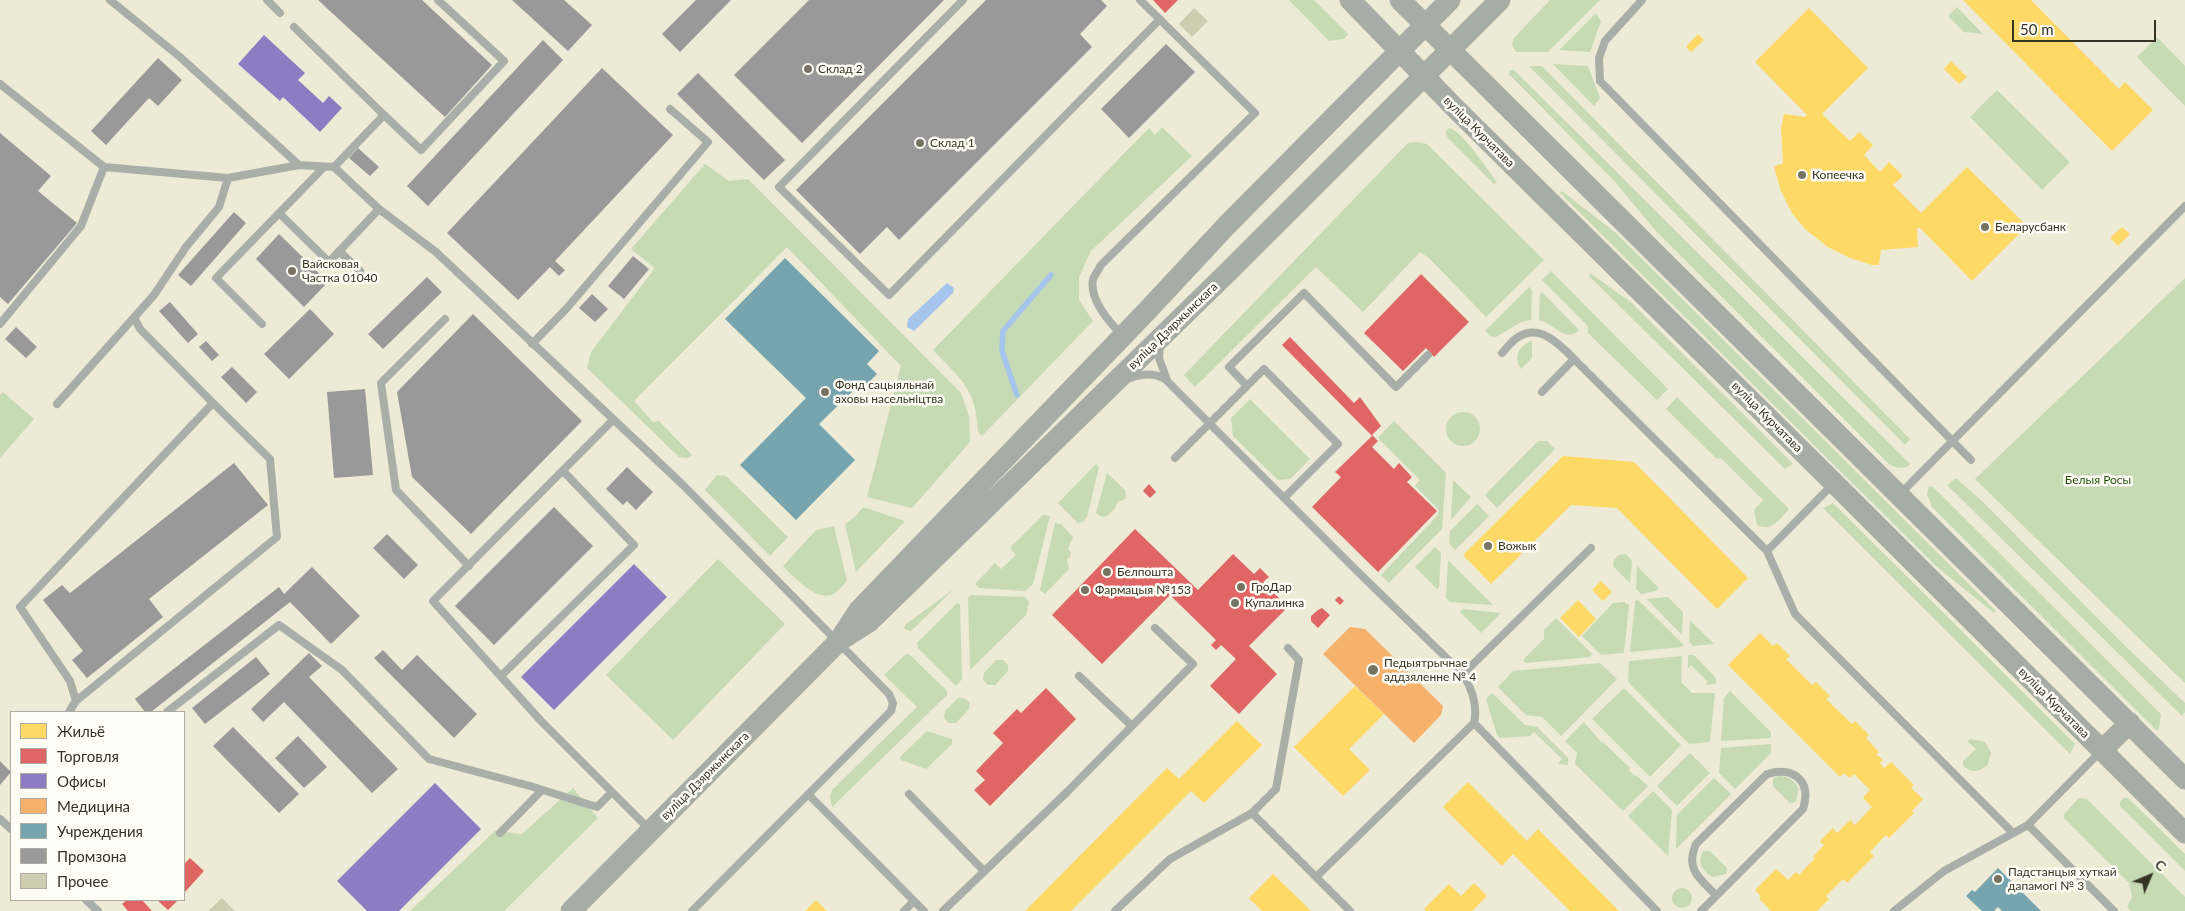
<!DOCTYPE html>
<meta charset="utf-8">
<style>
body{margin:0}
#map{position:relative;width:2185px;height:911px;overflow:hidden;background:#edead5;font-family:Lato,sans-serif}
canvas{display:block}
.legend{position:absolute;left:10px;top:711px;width:175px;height:190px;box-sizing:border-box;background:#fefdf5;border:1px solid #aeaca2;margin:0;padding:6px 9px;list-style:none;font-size:15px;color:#363325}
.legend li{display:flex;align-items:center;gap:10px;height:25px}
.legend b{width:25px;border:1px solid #aeaca2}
.north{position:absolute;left:2125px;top:851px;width:50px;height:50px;-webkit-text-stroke:4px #fefdf5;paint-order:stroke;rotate:45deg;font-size:14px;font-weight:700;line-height:20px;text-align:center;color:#363325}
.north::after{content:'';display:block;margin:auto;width:18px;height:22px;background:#363325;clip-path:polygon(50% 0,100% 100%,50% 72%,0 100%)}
.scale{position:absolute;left:2012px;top:20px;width:144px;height:22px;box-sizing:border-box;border:2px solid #363325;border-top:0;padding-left:6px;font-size:15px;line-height:18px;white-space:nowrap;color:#363325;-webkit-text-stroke:4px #fefdf5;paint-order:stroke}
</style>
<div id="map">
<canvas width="2185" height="911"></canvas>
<ul class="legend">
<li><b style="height:14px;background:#ffd966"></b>Жильё</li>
<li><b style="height:14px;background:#e06666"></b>Торговля</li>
<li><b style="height:14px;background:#8e7cc3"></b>Офисы</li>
<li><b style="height:14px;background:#f6b26b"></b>Медицина</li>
<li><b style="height:14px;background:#76a5af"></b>Учреждения</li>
<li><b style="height:14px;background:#999"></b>Промзона</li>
<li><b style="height:14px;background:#d0ccb2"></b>Прочее</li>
</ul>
<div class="north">С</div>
<div class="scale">50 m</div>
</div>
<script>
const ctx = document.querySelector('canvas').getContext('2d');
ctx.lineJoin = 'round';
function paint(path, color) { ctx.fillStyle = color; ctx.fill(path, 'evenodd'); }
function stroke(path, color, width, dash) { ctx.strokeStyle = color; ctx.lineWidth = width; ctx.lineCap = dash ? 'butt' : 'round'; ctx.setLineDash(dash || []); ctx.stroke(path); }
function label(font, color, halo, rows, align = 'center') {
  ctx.font = font + ' Lato,sans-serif'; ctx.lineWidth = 5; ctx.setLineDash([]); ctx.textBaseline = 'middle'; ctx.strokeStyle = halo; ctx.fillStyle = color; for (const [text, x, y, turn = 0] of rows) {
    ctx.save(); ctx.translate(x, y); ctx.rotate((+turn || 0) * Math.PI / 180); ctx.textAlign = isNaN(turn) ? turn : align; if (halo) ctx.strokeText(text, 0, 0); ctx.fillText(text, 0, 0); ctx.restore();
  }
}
paint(new Path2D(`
 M 1289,0 L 1314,0 L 1348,34 L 1344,39 L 1329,41 Z
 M 1550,0 L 1600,0 L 1548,52 L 1516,52 L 1512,45 L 1514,38 Z
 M 1957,7 L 1983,34 L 1964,32 L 1948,16 Z
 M 1596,13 L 1601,21 L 1590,52 L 1559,50 Z
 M 2157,37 L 2185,66 L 2185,106 L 2137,57 Z
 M 1553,64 L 1588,66 L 1600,98 L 1594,106 Z
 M 1529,66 L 1542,66 L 1910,439 L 1905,445 Z
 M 1510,70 L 1514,70 L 1910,464 L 1907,467 L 1898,468 L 1890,465 L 1656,231 L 1615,182 L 1509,74 Z
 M 1997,90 L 2070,162 L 2042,190 L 1970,117 Z
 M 1162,127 L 1192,156 L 1091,251 L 1079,277 L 1079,300 L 1093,321 L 982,436 L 978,432 C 976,388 961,380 933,350 L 1149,128 L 1155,135 Z
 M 1449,128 C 1462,130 1488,171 1497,182 L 1494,184 L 1448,138 L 1445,132 Z
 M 1417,142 L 1427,144 L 1544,260 L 1486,317 L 1429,258 L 1420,252 L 1363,312 L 1316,267 L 1195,387 L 1184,375 L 1408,143 Z
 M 705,164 L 729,181 L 748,179 L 961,393 L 969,416 L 970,442 L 912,508 L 867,497 L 901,366 L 787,247 L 634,401 L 653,422 L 659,421 L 692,455 L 687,458 L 679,457 L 587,368 L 591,352 L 655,268 L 631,249 Z
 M 1562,191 L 1616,233 L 1996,611 L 1994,613 L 1936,566 L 1560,193 Z
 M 1551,271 L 1668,389 L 1657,400 L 1588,333 L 1588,326 L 1542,280 Z
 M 1590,273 L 1632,303 L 1793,464 L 1785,469 L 1589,276 Z
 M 2185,278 L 2185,683 L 1975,479 Z
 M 1529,287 L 1532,290 L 1531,320 L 1521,322 L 1496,337 L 1490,336 L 1485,331 Z
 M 1542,292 L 1579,330 C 1565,344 1554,323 1539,320 L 1540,295 Z
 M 1532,341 L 1532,358 L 1521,369 C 1513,357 1519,345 1532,341 Z
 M 3,392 L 34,419 L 0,458 L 0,395 Z
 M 1677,397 L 1789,509 C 1779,520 1772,532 1757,525 L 1754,510 L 1763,500 L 1721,458 L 1717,459 L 1666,409 Z
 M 1250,399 L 1310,459 L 1290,479 L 1278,480 L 1233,436 L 1231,418 Z
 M1446 429a17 17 0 1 1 34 0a17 17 0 1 1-34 0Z
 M 1394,421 L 1446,473 L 1442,529 L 1389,583 L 1381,575 L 1438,515 L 1439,510 L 1415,486 L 1420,480 L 1378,438 Z
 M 1538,441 L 1547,441 L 1555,449 L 1497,508 L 1485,495 Z
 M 1096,464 L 1099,467 L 1087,517 L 1083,522 L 1078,523 L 1058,503 Z
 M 1107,473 L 1125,490 L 1126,498 L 1122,501 L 1119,501 L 1116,505 L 1116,507 L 1107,516 L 1102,517 L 1096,513 Z
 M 717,475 L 726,476 L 788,537 L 770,556 L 705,490 Z
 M 1956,478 L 1983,502 L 2121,642 L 2185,703 L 2185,712 L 2182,716 L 1947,485 Z
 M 1453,480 L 1471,497 L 1451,520 Z
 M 1929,486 L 1933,487 L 2161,714 L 2159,729 L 2157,731 L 1932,507 L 1927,494 Z
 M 1833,503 L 2075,744 L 2070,754 L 1823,508 Z
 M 1477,504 L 1489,516 L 1455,550 L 1449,543 L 1450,531 Z
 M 863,507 L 905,521 L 856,572 L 845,524 L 855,517 Z
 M 1043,515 L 1050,516 L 1033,584 L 1025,591 L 979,588 L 975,584 L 995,563 L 1001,569 L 1016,555 L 1010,548 Z
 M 1055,523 L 1061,524 L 1073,537 L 1068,549 L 1071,552 L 1070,557 L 1067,559 L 1069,569 L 1045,594 L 1040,590 Z
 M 834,526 L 847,581 C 843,585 839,590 835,593 C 818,604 794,577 783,566 L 816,530 Z
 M 1435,547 L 1441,553 L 1439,587 L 1437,589 L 1415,567 Z
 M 1626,554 L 1632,561 L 1630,583 L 1613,566 L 1614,560 L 1619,555 Z
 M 718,559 L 785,624 L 673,740 L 606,675 Z
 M 1448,560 L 1493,605 L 1450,602 L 1446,598 Z
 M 1637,566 L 1659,588 L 1656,591 L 1641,594 L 1636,589 Z
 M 954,589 L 911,631 L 906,630 L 904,628 L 906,624 Z
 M 971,595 L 1025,597 L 1029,602 L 1026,615 L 970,670 L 968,598 Z
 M 1668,597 L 1683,612 L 1682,635 L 1647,599 Z
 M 1638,600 L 1684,645 L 1681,647 L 1630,652 L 1635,601 Z
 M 1624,602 L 1629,605 L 1624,653 L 1601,655 L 1582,636 L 1613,603 Z
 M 957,603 L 960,604 L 962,679 L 956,686 L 918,648 L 917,643 Z
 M 1463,609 L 1501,613 L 1481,633 L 1460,612 Z
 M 1556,618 L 1592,654 L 1590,657 L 1526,663 L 1523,660 L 1544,639 L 1544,630 Z
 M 1690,620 L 1714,644 L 1693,646 L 1689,642 Z
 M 909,654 L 947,691 L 947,695 L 832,807 L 830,796 L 832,790 L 917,707 L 884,675 L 905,655 Z
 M 1688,655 L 1694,655 L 1716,678 L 1716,684 L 1705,685 L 1708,682 L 1691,665 L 1688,668 Z
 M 1682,656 L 1681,682 L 1692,693 L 1715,693 L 1710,742 L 1689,744 L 1628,682 L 1629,661 Z
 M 996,660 L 1003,660 L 1008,665 L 1008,671 L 995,685 L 988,685 L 983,680 L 984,673 Z
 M 1600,663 L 1617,679 L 1561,736 L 1542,717 L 1526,715 L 1498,687 L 1513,671 Z
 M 1624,688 L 1681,745 L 1650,777 L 1592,719 Z
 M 1730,691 L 1771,732 L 1771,738 L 1721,741 L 1724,698 Z
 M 1492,693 L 1525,725 L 1537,727 L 1568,758 L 1568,765 L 1558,764 L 1562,759 L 1534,732 L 1530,736 L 1500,738 L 1497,735 L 1486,699 Z
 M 958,698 L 964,698 L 970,703 L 969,709 L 956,723 L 949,723 L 944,718 L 945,711 Z
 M 1584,722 L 1602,743 L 1603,742 L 1630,768 L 1629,770 L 1635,776 L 1636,775 L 1648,786 L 1623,811 L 1575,764 L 1577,753 L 1565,741 Z
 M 927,731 L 952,739 L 952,744 L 926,769 L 901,760 L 900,757 Z
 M 1971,739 L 1985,742 L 1991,753 L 1988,764 C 1981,772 1970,774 1963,765 L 1963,761 L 1976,749 L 1967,741 Z
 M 1771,744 L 1771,753 L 1735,789 L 1719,773 L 1721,748 Z
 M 1690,753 L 1710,773 L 1677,806 L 1657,786 Z
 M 1778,776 C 1789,776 1794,780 1799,789 L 1796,802 L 1790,803 L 1773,786 L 1773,779 Z
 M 1714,778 L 1731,794 L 1676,849 L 1677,815 Z
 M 573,788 L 598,818 L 504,911 L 410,911 L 495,831 L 522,834 Z
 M 1653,791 L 1672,810 L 1668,856 L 1628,816 Z
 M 2079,798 L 2087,799 L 2185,897 L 2185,911 L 2131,911 L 2127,907 L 2132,897 L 2129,883 L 2064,818 L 2064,814 Z
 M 2124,798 L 2128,798 L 2185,854 L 2185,871 L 2120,806 L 2120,802 Z
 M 1703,851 L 1710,851 L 1727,868 L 1726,874 L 1713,877 C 1702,871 1697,863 1703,851 Z
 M1672 898a10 10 0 1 1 20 0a10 10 0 1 1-20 0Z`), '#c6dab5');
paint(new Path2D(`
 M 947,283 L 954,288 L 953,293 L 914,331 L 907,327 L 908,319 Z`), '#a5c5ec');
paint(new Path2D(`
 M 1963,0 L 2031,0 L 2119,89 L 2125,82 L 2153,110 L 2112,151 Z
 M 1809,8 L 1868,68 L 1822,114 L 1850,141 L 1859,132 L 1873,145 L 1864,155 L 1880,172 L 1889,162 L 1903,176 L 1893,185 L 1921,213 L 1967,167 L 2027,226 L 1972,281 L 1919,227 L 1917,229 L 1918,247 L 1881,250 L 1879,265 L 1872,265 L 1850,258 L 1828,247 L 1805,229 L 1792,213 L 1781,191 L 1774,167 L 1783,163 L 1781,128 L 1784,114 L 1805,117 L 1807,115 L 1755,62 Z
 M 1698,34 L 1704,40 L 1691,52 L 1686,47 Z
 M 1951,61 L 1967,77 L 1959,84 L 1944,69 Z
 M 2122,227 L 2130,234 L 2118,246 L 2110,238 Z
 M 1563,456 L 1634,462 L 1748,578 L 1717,609 L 1617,508 L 1571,505 L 1491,584 L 1463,555 Z
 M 1601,581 L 1612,592 L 1603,601 L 1592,590 Z
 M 1578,600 L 1596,619 L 1579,637 L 1560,618 Z
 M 1760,633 L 1773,646 L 1777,643 L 1790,656 L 1786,659 L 1812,685 L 1816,682 L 1830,696 L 1826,699 L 1852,724 L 1855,721 L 1869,735 L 1866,738 L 1879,752 L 1876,754 L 1883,760 L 1880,763 L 1884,768 L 1891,762 L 1914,785 L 1911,788 L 1923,799 L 1912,811 L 1914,813 L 1889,838 L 1886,835 L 1870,852 L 1874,856 L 1847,883 L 1843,879 L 1826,896 L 1829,899 L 1817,911 L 1771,911 L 1759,898 L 1761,896 L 1755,890 L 1776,869 L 1788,880 L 1796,872 L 1799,875 L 1815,858 L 1813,857 L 1824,845 L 1820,841 L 1833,828 L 1837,833 L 1850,820 L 1855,825 L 1872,807 L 1863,798 L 1870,790 L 1854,774 L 1850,778 L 1844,773 L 1840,777 L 1728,665 Z
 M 1355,686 L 1384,714 L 1349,749 L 1370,770 L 1343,796 L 1294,747 Z
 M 1237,721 L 1262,745 L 1204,803 L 1191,791 L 1071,911 L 1025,911 L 1167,768 L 1179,779 Z
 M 1468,782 L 1527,841 L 1538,829 L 1619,911 L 1570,911 L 1513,854 L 1502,866 L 1443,807 Z
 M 1273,874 L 1302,902 L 1311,911 L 1262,911 L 1249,898 Z
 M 1474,883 L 1487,896 L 1472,911 L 1426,911 L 1424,909 L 1449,884 L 1461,896 Z
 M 816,900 L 827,911 L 805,911 Z`), '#ffd966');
paint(new Path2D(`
 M 1153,0 L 1178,0 L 1165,13 Z
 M 1421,274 L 1469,322 L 1434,357 L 1426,348 L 1403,371 L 1364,333 Z
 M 1290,337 L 1354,403 L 1360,397 L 1381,426 L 1372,435 L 1378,441 L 1372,447 L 1394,469 L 1399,463 L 1412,477 L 1407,482 L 1437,511 L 1378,572 L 1312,507 L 1341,477 L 1335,472 L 1372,436 L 1282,345 Z
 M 1149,484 L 1156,492 L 1150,498 L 1143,491 Z
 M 1135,529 L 1198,590 L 1233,554 L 1254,574 L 1260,568 L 1269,577 L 1263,582 L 1288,607 L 1249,646 L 1277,674 L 1239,714 L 1210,686 L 1236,659 L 1221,645 L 1216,650 L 1211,645 L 1216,640 L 1170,595 L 1102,664 L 1052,615 Z
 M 1339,596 L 1344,601 L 1340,605 L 1335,600 Z
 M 1322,608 L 1330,615 L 1318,628 L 1311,621 L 1311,616 L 1318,610 Z
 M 1046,688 L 1076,719 L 990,806 L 974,790 L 985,780 L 976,771 L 1003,743 L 993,733 L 1017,709 L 1021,713 Z
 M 190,858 L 204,871 L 184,893 L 184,864 Z
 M 127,900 L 142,900 L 152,911 L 128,911 L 122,904 Z
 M 157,900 L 178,900 L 168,910 Z`), '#e06666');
paint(new Path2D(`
 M 264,35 L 305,73 L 298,80 L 323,103 L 329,96 L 342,108 L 320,132 L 283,97 L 280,101 L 238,64 Z
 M 634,564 L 667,597 L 554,710 L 521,677 Z
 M 435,783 L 481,829 L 399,911 L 367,911 L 337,881 Z`), '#8e7cc3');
paint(new Path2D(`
 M 1350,627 L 1365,629 L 1443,706 L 1441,715 L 1414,743 L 1323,654 Z`), '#f6b26b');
paint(new Path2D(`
 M 785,258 L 879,351 L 867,364 L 877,374 L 865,386 L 860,384 L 819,424 L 855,460 L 796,520 L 740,465 L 806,398 L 725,319 Z
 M 1998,868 L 2041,911 L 2002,911 L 1998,907 L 1994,911 L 1982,911 L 1966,896 L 1972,890 L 1975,892 Z`), '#76a5af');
paint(new Path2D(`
 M 318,0 L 422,0 L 492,65 L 445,117 Z
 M 512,0 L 564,0 L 592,25 L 568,51 Z
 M 696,0 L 731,0 L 680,52 L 662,34 Z
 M 809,0 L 944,0 L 802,143 L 734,75 Z
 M 986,0 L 1101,0 L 1107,6 L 1080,34 L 1092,47 L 899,240 L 887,227 L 860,254 L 796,190 Z
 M 543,40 L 563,60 L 428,206 L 407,186 Z
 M 1166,44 L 1195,72 L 1129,138 L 1101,109 Z
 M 158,58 L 182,80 L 158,106 L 149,98 L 106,145 L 91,131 Z
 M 602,68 L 673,135 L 555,261 L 565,270 L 559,276 L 550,267 L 518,300 L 447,233 Z
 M 698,73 L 785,160 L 764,180 L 677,94 Z
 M 0,133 L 51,176 L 38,191 L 77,223 L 8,304 L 0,297 Z
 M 358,148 L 379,167 L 370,176 L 349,158 Z
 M 234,212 L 246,223 L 191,286 L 178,275 Z
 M 279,234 L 328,282 L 304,307 L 256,259 Z
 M 633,256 L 649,269 L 624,299 L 608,286 Z
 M 427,277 L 442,292 L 383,349 L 368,334 Z
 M 592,294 L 608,309 L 595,322 L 579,308 Z
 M 170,302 L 198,334 L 188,343 L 159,311 Z
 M 310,309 L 334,334 L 289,379 L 264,354 Z
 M 473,314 L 582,421 L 471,534 L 412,477 L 397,392 Z
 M 16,327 L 37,347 L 26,358 L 5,339 Z
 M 206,341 L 219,355 L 212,361 L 199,347 Z
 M 232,367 L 257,392 L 246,403 L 221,377 Z
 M 365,389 L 373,475 L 334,478 L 327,392 Z
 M 234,463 L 268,505 L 149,599 L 163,617 L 87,678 L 72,660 L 83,651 L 43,600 L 62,585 L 70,593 Z
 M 627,467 L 653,492 L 636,510 L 627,501 L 623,505 L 606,489 Z
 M 554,507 L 593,546 L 494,645 L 455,606 Z
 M 387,534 L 418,565 L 404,579 L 373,548 Z
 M 312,567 L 360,616 L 331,644 L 290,602 L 151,712 L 145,712 L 135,699 L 279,587 L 284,594 Z
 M 383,650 L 402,670 L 417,655 L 477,714 L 454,738 L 374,658 Z
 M 309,653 L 322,666 L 309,677 L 398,769 L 372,793 L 284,702 L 263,722 L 251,709 Z
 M 256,657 L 270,674 L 205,724 L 192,708 Z
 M 233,727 L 299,794 L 279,813 L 213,746 Z
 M 298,736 L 327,767 L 304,788 L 275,758 Z
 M 0,761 L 11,772 L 0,785 Z`), '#999');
stroke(new Path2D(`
 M 1017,395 L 1002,351 L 1003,331 L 1051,275`), '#a5c5ec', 5.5);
paint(new Path2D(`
 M 1194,8 L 1208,21 L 1192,37 L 1179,24 Z
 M 222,898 L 235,911 L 208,911 Z`), '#d0ccb2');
stroke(new Path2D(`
 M 110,0 L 180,57 L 299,165
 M 267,0 L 280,13
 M 963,0 L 779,187 L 889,295 L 1160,19
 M 1642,0 L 1605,41 L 1599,58 L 1600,81 L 1971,460
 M 294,27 L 384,115 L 334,167
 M 0,84 L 104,167 L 228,178 L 299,165 L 334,167 L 379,209 L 436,252 L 682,484 L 889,694 L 893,703 L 891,711 L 692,911
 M 384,115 L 421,150 L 504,61 L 438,0
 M 280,214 L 329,262 L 379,209
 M 339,251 L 360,271
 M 445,319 L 381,383 L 396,490 L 469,566
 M 0,324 L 81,226 L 104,167
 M 262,324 L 216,278 L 324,167
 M 1122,335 C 1109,322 1089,299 1093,279 C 1095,275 1099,269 1101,265 L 1255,113 L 1140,0
 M 532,344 L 567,308 L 708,142 L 670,109
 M 1160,344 L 1159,358 L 1167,380
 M 1502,353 C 1507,348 1513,339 1520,336 C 1541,324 1561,346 1574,359
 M 1128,379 C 1140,374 1153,372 1165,379 L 1359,573 L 1463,674 C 1472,689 1478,706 1474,723 L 1316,877
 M 1247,386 L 1229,367 L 1304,293 L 1396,387 L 1428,355
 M 1542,392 L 1574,359 L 1767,551 L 1795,614 L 2013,833
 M 57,404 L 154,295 L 186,247 L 219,207 L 228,178
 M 613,420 L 433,601 L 541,721 L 649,829
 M 1175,458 L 1264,369 L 1338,444 L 1284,498
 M 1900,494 L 2185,206
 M 1767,551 L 1833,484
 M 1463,674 L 1591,548
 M 501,676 L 634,545 L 564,472
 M 1079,676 L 1132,726
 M 76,701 L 70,681 L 20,607 L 213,403 L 140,329 L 134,317
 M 69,712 L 76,701 L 277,537 L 270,459 L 213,403
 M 167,712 L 279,625 L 342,670 L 429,759 L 530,786 L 597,807 L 612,792
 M 1474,723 L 1657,911
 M 808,794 L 924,911
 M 909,794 L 984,871
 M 1252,813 L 1276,789 L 1299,660 L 1288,648
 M 0,819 L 11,829
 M 2028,825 L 2114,911
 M 500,833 L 542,790
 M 86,900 L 98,911
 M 904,911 L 914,901
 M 943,911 L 1067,792 L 1193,664 L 1155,628
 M 1115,911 L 1170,859 L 1252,813 L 1350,911
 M 1701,911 L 1803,809 C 1812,781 1794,766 1767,774 L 1696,844 C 1685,869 1699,878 1716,895
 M 1894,911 L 1944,871 L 2028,825 L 2100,752`), '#a9aea8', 8);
stroke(new Path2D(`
 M 1350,0 L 1455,108 L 1834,483 L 2185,833
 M 1400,0 L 2185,779
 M 844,638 L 869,622 L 1228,272 L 1500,0
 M 2102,750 L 2130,723
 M 571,911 L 838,642 L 859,610 L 1146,312 L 1227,225 L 1450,0`), '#a7aca4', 21);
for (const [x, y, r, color] of [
 [808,69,5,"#767363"],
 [920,143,5,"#767363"],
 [1802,175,5,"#767363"],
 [1985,227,5,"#767363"],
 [292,271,5,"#767363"],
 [825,392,5,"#767363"],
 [1488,546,5,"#767363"],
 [1107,572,5,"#767363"],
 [1241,587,5,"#767363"],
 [1085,590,5,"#767363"],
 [1235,603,5,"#767363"],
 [1373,670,6,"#767363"],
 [1998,879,5,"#767363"]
]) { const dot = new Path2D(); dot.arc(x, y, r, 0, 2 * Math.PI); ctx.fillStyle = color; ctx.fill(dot); stroke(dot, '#fefdf5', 2); }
label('12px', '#363325', '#fefdf5', [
 ["Склад 2",818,69],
 ["Склад 1",930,143],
 ["Копеечка",1812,175],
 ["Беларусбанк",1995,227],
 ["Вайсковая",302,264],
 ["Частка 01040",302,278],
 ["Фонд сацыяльнай",835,385],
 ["аховы насельніцтва",835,399],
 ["Вожык",1498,546],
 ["Белпошта",1117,572],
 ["ГроДар",1251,587],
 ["Фармацыя №153",1095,590],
 ["Купалинка",1245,603],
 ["Педыятрычнае",1384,663],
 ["аддзяленне № 4",1384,677],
 ["Падстанцыя хуткай",2008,872],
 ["дапамогі № 3",2008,886]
], 'left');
label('12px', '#363325', '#fefdf5', [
 ["вуліца Курчатава",1479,132,45],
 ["вуліца Дзяржынскага",1173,326,-44],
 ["вуліца Курчатава",1767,417,45],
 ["вуліца Курчатава",2054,703,45],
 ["вуліца Дзяржынскага",705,776,-45]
]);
label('12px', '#23510c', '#fefdf5', [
 ["Белыя Росы",2098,480]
]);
</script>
